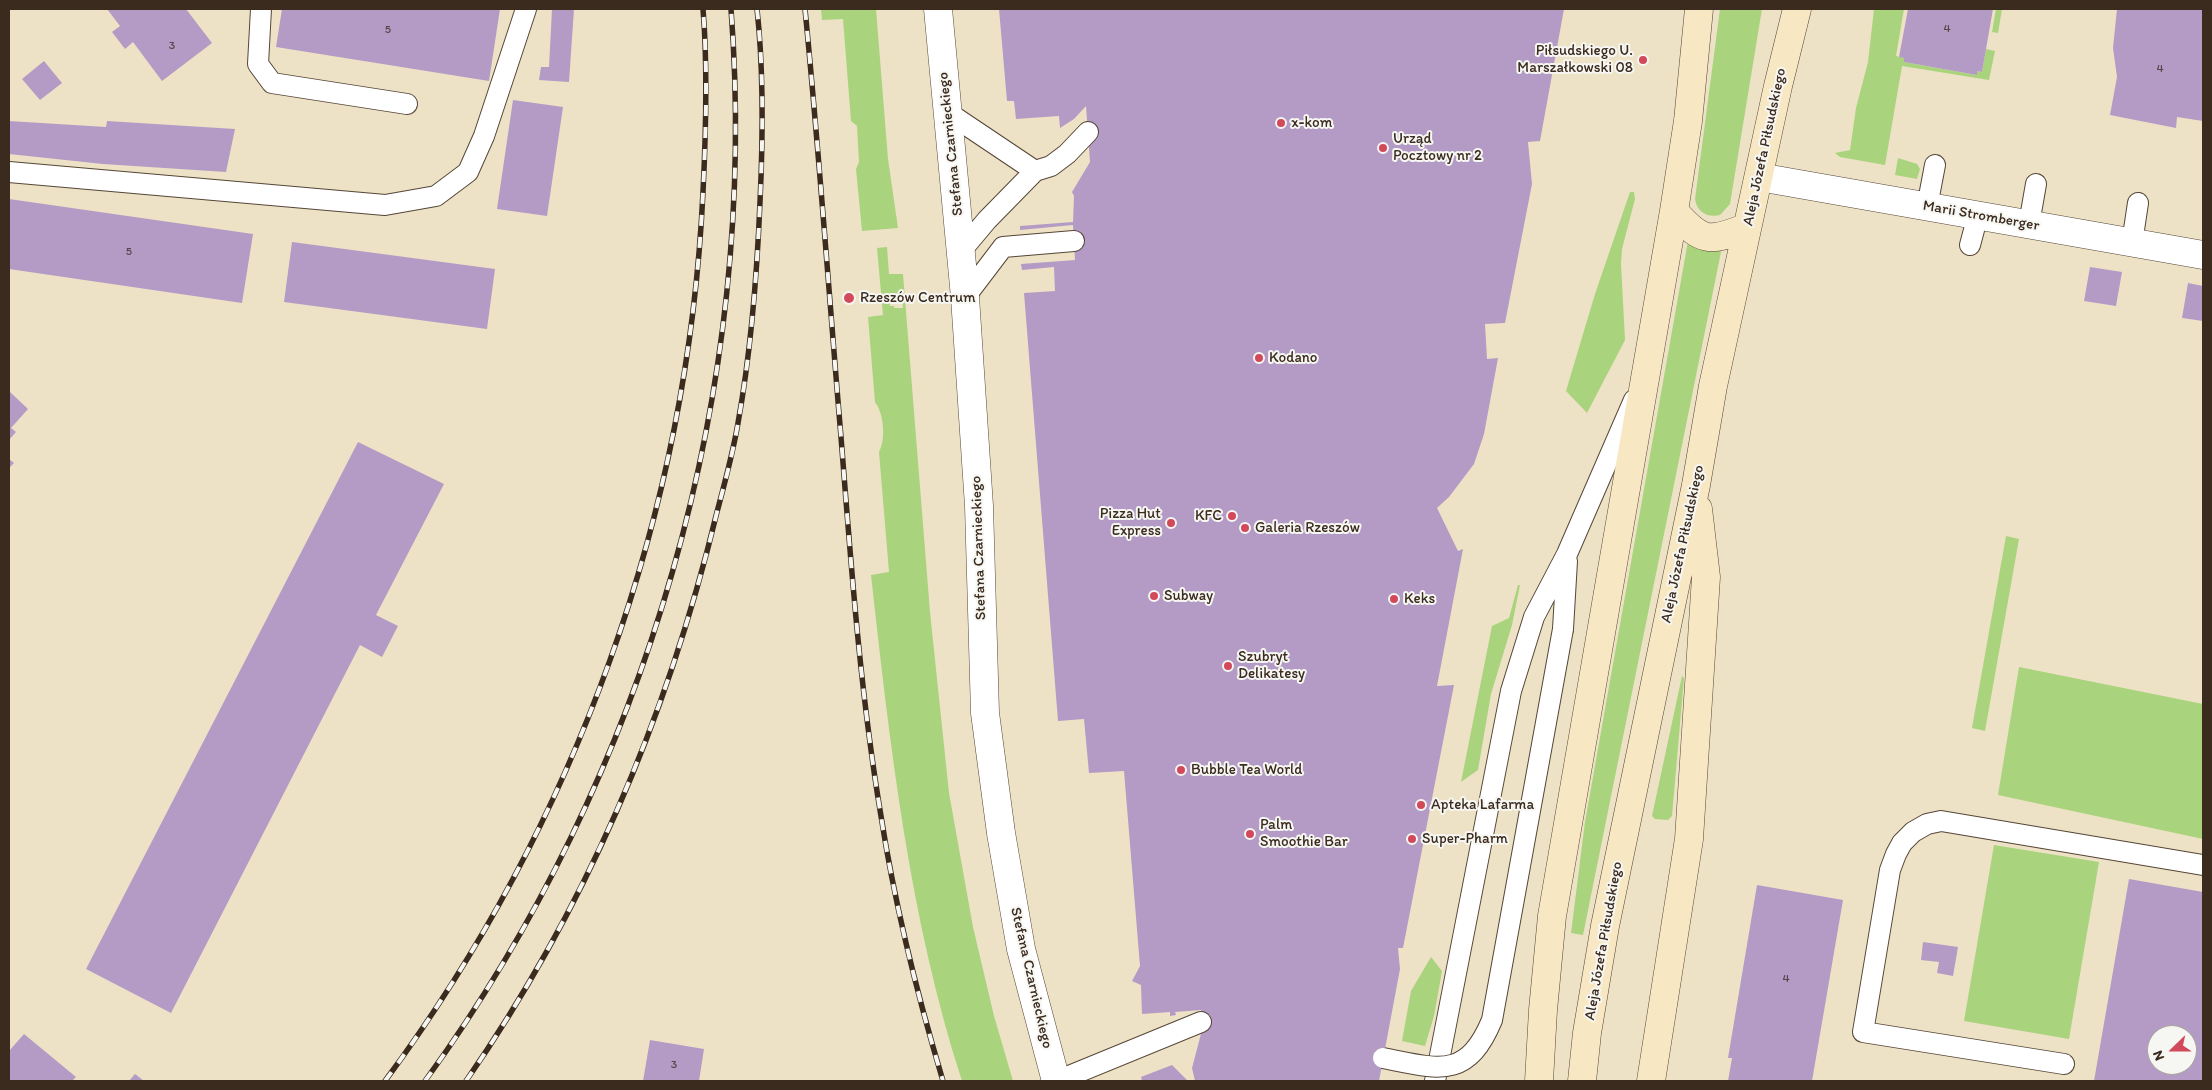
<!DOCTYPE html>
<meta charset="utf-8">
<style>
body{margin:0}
#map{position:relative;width:2212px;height:1090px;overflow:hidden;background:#ede2c5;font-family:Itim,sans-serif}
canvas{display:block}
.frame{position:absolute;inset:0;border:10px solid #3b2a1e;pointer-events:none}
.north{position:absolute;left:2147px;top:1025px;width:50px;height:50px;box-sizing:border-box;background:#f6f6f2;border:1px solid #aba49d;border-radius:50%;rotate:248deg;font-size:14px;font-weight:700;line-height:20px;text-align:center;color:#3b2a1e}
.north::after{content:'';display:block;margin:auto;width:18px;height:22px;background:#d1495b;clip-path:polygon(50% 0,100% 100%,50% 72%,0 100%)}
</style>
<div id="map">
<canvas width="2212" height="1090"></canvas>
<div class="frame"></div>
<div class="north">N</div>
</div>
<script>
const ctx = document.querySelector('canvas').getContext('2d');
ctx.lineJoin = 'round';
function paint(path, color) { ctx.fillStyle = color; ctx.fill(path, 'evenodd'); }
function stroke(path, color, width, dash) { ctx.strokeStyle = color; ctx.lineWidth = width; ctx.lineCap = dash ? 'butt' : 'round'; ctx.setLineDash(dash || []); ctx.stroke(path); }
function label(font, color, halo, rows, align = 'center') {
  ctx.font = font + ' Itim,sans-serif'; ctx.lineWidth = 4; ctx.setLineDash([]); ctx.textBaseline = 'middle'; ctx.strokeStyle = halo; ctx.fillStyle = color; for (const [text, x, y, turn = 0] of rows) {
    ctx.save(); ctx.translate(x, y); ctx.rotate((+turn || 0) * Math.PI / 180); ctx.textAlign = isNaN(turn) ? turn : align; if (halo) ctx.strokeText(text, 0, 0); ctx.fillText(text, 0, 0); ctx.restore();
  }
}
paint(new Path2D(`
 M 821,9 L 876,9 L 888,159 L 898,228 L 862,231 L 856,169 L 859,162 L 857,126 L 851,121 L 843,19 L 822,20 Z
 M 1720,9 L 1762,9 L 1730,204 L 1720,215 C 1707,218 1697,212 1695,199 Z
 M 1874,9 L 1904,9 L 1896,56 L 1904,58 L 1904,62 L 1977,75 L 1977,71 L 1982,72 L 1986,49 L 1995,51 L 1989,80 L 1902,66 L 1885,165 L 1840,157 L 1835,153 L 1850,150 L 1856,108 L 1868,62 Z
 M 1996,9 L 2002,9 L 1998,33 L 1992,32 Z
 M 1898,158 L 1917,164 L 1920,169 L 1917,179 L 1895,175 Z
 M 1630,192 L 1634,192 L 1635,199 L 1622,249 L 1621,264 L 1625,340 L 1587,413 L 1566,391 L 1595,294 Z
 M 1688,241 C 1698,252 1710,253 1722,247 L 1583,935 L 1571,933 L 1585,822 Z
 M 887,247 L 889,274 L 903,274 L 930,612 L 949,793 L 973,927 L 994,1016 L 1013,1081 L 962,1081 C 909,917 890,746 871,575 L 889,572 L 879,452 C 886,439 884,414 875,402 L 868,317 L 883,315 L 877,248 ZM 902,297 L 903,308 L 894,308 L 894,306 L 890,306 L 889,298 Z
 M 2006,536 L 2019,539 L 1985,731 L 1972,728 Z
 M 1518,585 L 1520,585 L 1512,625 L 1491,694 L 1478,770 L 1461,782 L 1492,626 L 1509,618 Z
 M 2019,667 L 2203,704 L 2203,839 L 1998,795 Z
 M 1682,676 L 1684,678 L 1672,816 L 1668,820 L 1655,819 L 1652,816 Z
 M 1994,845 L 2099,862 L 2069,1039 L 1964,1021 Z
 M 1431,957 L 1442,971 L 1434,1016 L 1425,1046 L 1402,1041 L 1411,991 Z`), '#aad37e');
paint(new Path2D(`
 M 107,9 L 186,9 L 212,43 L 162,81 L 133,42 L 125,49 L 112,32 L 120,26 Z
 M 282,9 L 500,9 L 489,81 L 276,47 Z
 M 552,9 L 574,9 L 569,82 L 539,80 L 541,67 L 549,67 Z
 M 999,9 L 1564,9 L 1540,141 L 1528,142 L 1532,184 L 1505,323 L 1485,324 L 1487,359 L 1498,358 L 1484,434 L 1474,464 L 1449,497 L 1437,508 L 1458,551 L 1463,549 L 1437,686 L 1454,685 L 1403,948 L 1398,948 L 1400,969 L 1379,1081 L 1195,1081 L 1192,1068 L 1202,1030 L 1201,1010 L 1175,1012 L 1176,1015 L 1170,1016 L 1170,1012 L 1142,1014 L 1141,985 L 1132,981 L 1140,966 L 1124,771 L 1089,773 L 1084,719 L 1058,721 L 1024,293 L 1055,291 L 1054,267 L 1022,270 L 1021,264 L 1075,260 L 1073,225 L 1020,230 L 1020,226 L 1073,222 L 1074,196 L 1072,192 L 1090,162 L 1086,106 L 1074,119 L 1060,128 L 1059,116 L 1016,119 L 1014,101 L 1007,101 Z
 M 1908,9 L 1993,9 L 1982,72 L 1977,71 L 1977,75 L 1904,62 L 1904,58 L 1899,57 Z
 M 2117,9 L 2203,9 L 2203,121 L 2177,117 L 2176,128 L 2110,115 L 2117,77 L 2113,48 Z
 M 44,61 L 62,83 L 40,100 L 22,79 Z
 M 513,100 L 563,107 L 547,216 L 497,209 Z
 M 9,121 L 106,127 L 107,121 L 235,129 L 226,172 L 103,164 L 9,154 Z
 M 9,199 L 253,234 L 242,303 L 9,269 Z
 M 292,242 L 495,269 L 487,329 L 284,302 Z
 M 2090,267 L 2122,272 L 2116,306 L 2084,301 Z
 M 2188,283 L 2203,286 L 2203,321 L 2182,318 Z
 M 9,391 L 28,409 L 11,428 L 16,432 L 9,440 Z
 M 358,442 L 444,484 L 376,615 L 398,626 L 382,657 L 360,645 L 171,1013 L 86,969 Z
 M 9,459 L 14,463 L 9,468 Z
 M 2129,879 L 2203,892 L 2203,1081 L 2094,1081 ZM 2157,1035 L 2187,1035 L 2187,1065 L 2157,1065 Z
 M 1757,885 L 1843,900 L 1812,1081 L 1728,1081 L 1732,1058 L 1728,1058 Z
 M 1923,942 L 1958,947 L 1953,976 L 1937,973 L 1939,962 L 1921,960 Z
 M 24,1034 L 76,1077 L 72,1081 L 9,1081 L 9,1051 Z
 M 650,1040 L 704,1049 L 699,1081 L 643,1081 Z
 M 1172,1065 L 1188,1081 L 1142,1081 L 1141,1077 Z
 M 135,1074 L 144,1081 L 129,1081 Z`), '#b39bc6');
const service = new Path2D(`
 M 261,9 L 258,64 L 272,83 L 407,104
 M 947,112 L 1035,171
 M 9,172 L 385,205 L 436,196 L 468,172 L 484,136 L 526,9
 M 1927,207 L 1935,165
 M 2029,224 L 2036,184
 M 2132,243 L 2138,203
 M 1970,245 L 1974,230
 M 961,251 L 987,220 L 1035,171 L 1051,166 L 1067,154 L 1088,132
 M 965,297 L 1003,247 L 1074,241
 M 1563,629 L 1567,561
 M 2064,1064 L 1863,1032 L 1890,870 L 1896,854 L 1902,843 L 1913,832 L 1927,824 L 1941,821 L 2203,865
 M 1057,1081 L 1201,1022
 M 1435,1081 L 1511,691 L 1534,617 L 1567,554 L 1634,400`);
const minor = new Path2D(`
 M 938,9 L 965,297 L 979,506 L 985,713 L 1001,833 L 1021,949 L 1056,1081
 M 1759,177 L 2203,255`);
const secondary = new Path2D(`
 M 1674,211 C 1701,242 1709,243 1747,227
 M 1539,1081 L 1543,1010 L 1552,916 L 1674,211 L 1688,121 L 1699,9
 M 1582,1081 L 1587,1033 L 1605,926 L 1696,485 L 1713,386 L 1778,86 L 1797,9
 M 1651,1081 L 1689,839 L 1706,577 L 1698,509`);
stroke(service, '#564637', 22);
stroke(minor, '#564637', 29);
stroke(secondary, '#564637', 29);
stroke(service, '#fff', 20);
stroke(minor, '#fff', 28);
stroke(secondary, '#f7e8c3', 28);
const rail = new Path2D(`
 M 805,9 C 819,151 829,295 841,437 C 851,564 860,691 881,816 C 895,906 917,994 943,1081
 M 385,1081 C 576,823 688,513 703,192 C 706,131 708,69 703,9
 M 425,1081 C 648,775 760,386 731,9
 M 466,1081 C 585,909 668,715 717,512 C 725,482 733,453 738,423 C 751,351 757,275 760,202 C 763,138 764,73 757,9`);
stroke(rail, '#3b2a1e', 5.5);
stroke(rail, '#f6f6f2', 4, [11]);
const serviceBridge = new Path2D(`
 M 1383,1058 C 1439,1069 1467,1080 1492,1020 L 1563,629`);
stroke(serviceBridge, '#564637', 22, []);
stroke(serviceBridge, '#fff', 20);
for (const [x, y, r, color] of [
 [1643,60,5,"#d1495b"],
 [1281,123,5,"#d1495b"],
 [1383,148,5,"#d1495b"],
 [849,298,6,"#d1495b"],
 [1259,358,5,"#d1495b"],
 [1232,516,5,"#d1495b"],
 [1171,523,5,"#d1495b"],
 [1245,528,5,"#d1495b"],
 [1154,596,5,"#d1495b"],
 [1394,599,5,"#d1495b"],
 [1228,666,5,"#d1495b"],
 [1181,770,5,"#d1495b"],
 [1421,805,5,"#d1495b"],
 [1250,834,5,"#d1495b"],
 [1412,839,5,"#d1495b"]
]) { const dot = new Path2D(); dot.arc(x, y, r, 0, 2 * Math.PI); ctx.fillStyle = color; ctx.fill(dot); stroke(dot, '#f6f6f2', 2); }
label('12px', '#594648', null, [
 ["4",1947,29],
 ["5",388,30],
 ["3",172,46],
 ["4",2160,69],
 ["5",129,252],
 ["4",1786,979],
 ["3",674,1065]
]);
label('15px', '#3b2a1e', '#f6f6f2', [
 ["Piłsudskiego U.",1633,51,"right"],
 ["Marszałkowski 08",1633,68,"right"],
 ["x-kom",1291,123],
 ["Urząd",1393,139],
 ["Pocztowy nr 2",1393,156],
 ["Rzeszów Centrum",860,298],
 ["Kodano",1269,358],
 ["Pizza Hut",1161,514,"right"],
 ["Express",1161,531,"right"],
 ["KFC",1222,516,"right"],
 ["Galeria Rzeszów",1255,528],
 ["Subway",1164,596],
 ["Keks",1404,599],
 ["Szubryt",1238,657],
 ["Delikatesy",1238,674],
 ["Bubble Tea World",1191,770],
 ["Apteka Lafarma",1431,805],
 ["Palm",1260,825],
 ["Smoothie Bar",1260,842],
 ["Super-Pharm",1422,839]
], 'left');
label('15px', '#3b2a1e', '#f6f6f2', [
 ["Stefana Czarnieckiego",951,144,-96],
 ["Aleja Józefa Piłsudskiego",1765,147,-78],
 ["Marii Stromberger",1981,216,10],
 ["Aleja Józefa Piłsudskiego",1683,544,-78],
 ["Stefana Czarnieckiego",979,548,-92],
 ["Aleja Józefa Piłsudskiego",1604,941,-80],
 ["Stefana Czarnieckiego",1031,978,77]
]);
</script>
